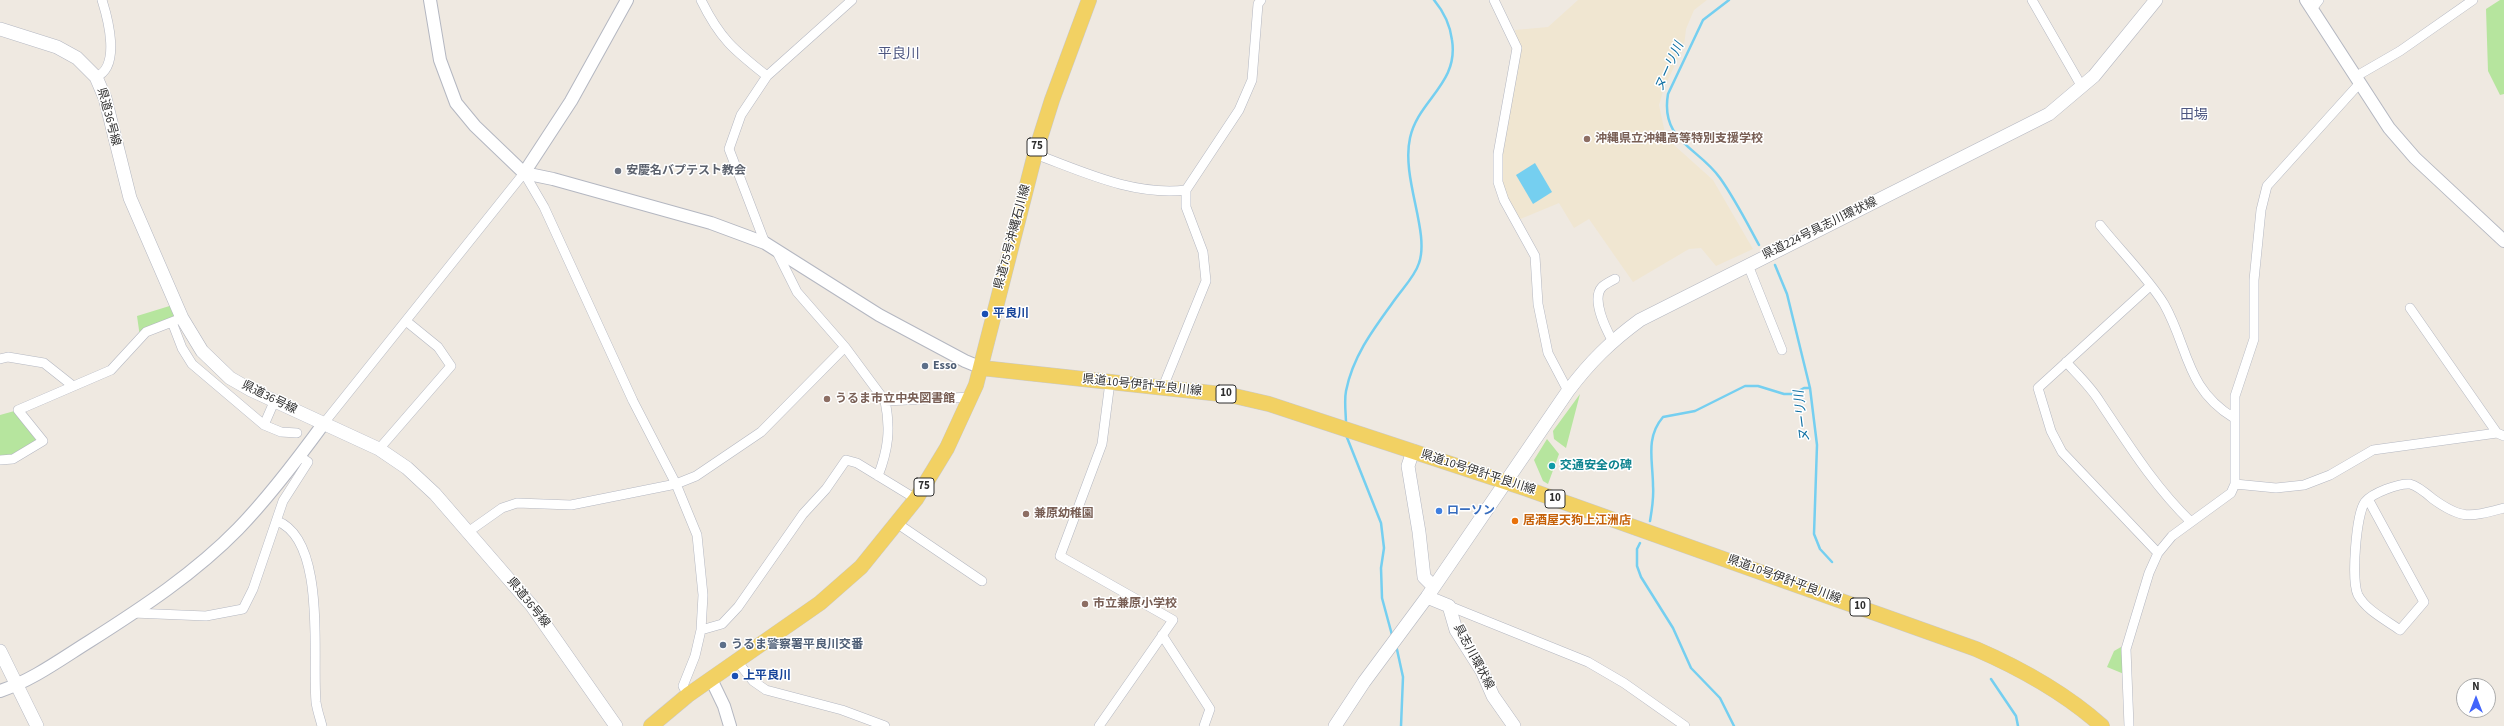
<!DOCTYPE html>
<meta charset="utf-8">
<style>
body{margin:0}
#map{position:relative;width:2504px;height:726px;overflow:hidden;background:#efe9e1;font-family:"Source Sans 3",sans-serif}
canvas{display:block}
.north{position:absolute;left:2456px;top:678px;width:40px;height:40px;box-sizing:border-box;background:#fff;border:1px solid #ababab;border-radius:50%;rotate:0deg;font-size:11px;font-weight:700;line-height:16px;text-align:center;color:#2e2e2e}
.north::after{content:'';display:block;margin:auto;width:14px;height:18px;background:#4264fb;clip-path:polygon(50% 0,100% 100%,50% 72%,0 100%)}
</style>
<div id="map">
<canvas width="2504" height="726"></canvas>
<div class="north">N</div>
</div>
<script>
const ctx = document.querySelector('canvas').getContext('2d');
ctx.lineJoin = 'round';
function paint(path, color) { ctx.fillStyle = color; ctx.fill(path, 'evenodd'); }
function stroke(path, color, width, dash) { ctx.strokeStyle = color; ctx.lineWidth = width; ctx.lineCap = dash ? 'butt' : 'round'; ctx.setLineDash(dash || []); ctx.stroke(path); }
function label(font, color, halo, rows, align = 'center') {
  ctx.font = font + ' "Source Sans 3","Noto Sans JP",sans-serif'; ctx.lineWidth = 3; ctx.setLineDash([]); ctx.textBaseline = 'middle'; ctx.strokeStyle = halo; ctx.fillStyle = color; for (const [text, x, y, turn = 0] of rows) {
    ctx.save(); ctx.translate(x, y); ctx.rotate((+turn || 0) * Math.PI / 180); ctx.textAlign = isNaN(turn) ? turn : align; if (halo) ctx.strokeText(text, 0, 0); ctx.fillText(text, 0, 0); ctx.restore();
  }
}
paint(new Path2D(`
 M 1578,0 L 1707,0 L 1694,10 L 1686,29 L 1684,46 L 1664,88 L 1659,105 L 1665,133 L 1674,145 L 1713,180 L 1753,249 L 1716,266 L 1701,248 L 1689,249 L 1633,282 L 1589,219 L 1574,228 L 1559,203 L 1518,220 L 1507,200 L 1500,170 L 1520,54 L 1515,30 L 1548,27 Z`), '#f0e6d1');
paint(new Path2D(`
 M 2500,0 L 2504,0 L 2504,94 L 2500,95 L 2488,71 L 2486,9 Z
 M 176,304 L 180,319 L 140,337 L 137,316 Z
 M 1580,394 L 1566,448 L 1554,439 L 1553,431 Z
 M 18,410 L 43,441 L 0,460 L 0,415 Z
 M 1547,439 L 1559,454 L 1548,484 L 1543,481 L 1534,460 Z
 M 2121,647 L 2124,674 L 2107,667 L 2114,651 Z`), '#b6e59e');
paint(new Path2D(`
 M 1535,163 L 1552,192 L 1533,204 L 1516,175 Z`), '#75cff0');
stroke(new Path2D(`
 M 1729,0 L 1703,20 L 1668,94 C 1660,141 1698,147 1720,178 C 1735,199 1747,223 1759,245
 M 1775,265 L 1787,294 L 1810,388 L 1817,445 L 1814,534 L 1820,549 L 1832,562
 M 1346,424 C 1346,414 1344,401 1346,391 C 1353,355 1375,327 1396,298 C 1403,288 1415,276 1419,263 C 1430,232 1401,178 1410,138 C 1418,100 1459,84 1452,40 C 1450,24 1444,12 1434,0
 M 1346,435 L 1381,523 L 1384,548 L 1381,568 L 1382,598 L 1392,635
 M 1650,521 C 1652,509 1654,498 1653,486 C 1653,461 1645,438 1663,417 L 1695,411 L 1745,386 L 1758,386 L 1784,394 L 1793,394 L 1804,388 L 1810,388
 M 1640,543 L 1637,549 L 1637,566 L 1641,577 L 1673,628 L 1691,668 L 1720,698 L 1734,726
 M 1396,645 L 1403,677 L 1401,726
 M 1991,679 L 2016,716 L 2018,726`), '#75cff0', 2.5);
const minor = new Path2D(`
 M 701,0 C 720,39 734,50 767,76
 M 1494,0 L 1517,48 L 1498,154 L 1498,182 L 1504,200 L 1535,256 L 1538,304 L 1548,353 L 1568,391
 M 2032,0 L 2082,87
 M 2312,9 L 2319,0
 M 96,77 C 121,67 108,19 102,0
 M 2355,77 L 2400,51 L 2473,0
 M 1035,154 C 1084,172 1133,196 1186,190
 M 2100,225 C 2118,248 2149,279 2164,304 C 2189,348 2185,388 2234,418
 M 765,243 L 729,149 L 741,115 L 767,76 L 852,0
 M 776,250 L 797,292 L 845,347 L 885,401 L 972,397
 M 1748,265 L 1782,350
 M 2150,286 L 2038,388 L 2051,431 L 2062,452 L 2158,553
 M 2410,308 L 2497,433
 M 172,322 L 182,348 L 192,364 L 264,425 L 281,432 L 297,433
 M 1612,340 C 1606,329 1591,299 1602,287 C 1605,284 1611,281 1615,279
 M 0,359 L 8,357 L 44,363 L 73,386
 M 2066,362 C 2078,375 2091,387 2100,402 C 2128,444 2154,486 2191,522
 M 1163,387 L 1206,281 L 1203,252 L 1186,207 L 1186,190 L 1239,110 L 1252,80 L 1258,4 L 1261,0
 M 324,423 L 524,173 L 544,207 L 633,401 L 676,484 L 697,535 L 703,595 L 701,630 L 695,656 L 683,686 L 688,695
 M 264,425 L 274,402
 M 379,449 L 451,366 L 438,347 L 406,321
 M 0,460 L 13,459 L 43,441 L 18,410 L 111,370 L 146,332 L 182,318
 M 878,476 C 888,450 891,429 885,401
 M 2235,484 L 2276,488 L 2304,485 L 2330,475 L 2373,450 L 2497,433 L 2504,436
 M 2368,499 L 2424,602 L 2400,630 C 2386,620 2366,610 2358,595 C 2351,581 2356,514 2365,502 C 2372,493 2399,483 2410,484 C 2418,486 2426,493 2433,499 C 2462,520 2470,517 2504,508
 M 277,521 C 327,540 312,658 316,702 C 317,710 320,718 322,726
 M 898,524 L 982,581
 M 468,532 L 502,508 L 517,503 L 571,505 L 676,484 L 696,476 L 761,432 L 845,347
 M 1449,606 L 1588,662 L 1624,683 L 1685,726
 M 133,613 L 206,616 L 243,609 L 253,589 L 283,501 L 308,462 L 299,456
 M 701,630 L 722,624 L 738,607 L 803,514 L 826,489 L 846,460 L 857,463 L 916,499
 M 1162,635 L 1210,709 L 1204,726
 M 737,661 L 753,681 L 766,690 L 842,710 L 885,726
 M 1099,726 L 1173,620 L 1060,556 L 1102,444 L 1110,382
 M 2129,726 L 2126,649 L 2149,573 L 2158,553 L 2172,536 L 2231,493 L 2235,484 L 2235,396 L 2254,339 L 2254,280 L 2261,210 L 2267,186 L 2359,84`);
const tertiary = new Path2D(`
 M 430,0 L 440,60 L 456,103 L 475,126 L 524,173 L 553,179 L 711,223 L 765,243 L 879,315 L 965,361 L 982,368
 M 2306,0 L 2389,128 L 2415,158 L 2504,241
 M 524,173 L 571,101 L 627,0
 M 711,679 L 724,706 L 730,726
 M 0,691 C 33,680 61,659 90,641 C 142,608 195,573 238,529 C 269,497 297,460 324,423`);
const secondary = new Path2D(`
 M 0,29 L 57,47 L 77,58 L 96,77 L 105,98 L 130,198 L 182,318 L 202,351 L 230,378 L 251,390 L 379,449 L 407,468 L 435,494 L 532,606 L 616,726
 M 1413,451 L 1408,466 L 1419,532 L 1424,577 L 1434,587
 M 1427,597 L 1449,606 L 1456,630 L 1482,671 L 1493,696 L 1514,726
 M 0,651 L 37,726
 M 1335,726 L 1364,682 L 1427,597 L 1568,391 C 1590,362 1610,342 1640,320 L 2049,114 L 2094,76 L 2156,0`);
const primary = new Path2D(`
 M 982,368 L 1230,395 L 1269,404 L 1527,489 L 1976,649 C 2022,669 2065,693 2102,726
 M 651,726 L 688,695 L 820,603 L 861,567 L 916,499 L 947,448 L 976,385 L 1035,154 L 1052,100 L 1089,0`);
stroke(minor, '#b4b7c1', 10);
stroke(tertiary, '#b4b7c1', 14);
stroke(secondary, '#b4b7c1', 14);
stroke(primary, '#c9c9c9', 16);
stroke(minor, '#fff', 9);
stroke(tertiary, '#fff', 12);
stroke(secondary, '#fff', 13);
stroke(primary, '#f2d163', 15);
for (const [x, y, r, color] of [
 [1587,139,4,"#8d6e63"],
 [618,171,4,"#6b7280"],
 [985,314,4,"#1a4fb4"],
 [925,366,4,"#5c6f8a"],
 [827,399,4,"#8d6e63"],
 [1552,466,4,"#0f9aa8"],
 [1439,511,4,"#3f7fe0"],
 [1026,514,4,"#8d6e63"],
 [1515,521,4,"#e8710a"],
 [1085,604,4,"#8d6e63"],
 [723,645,4,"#5c6f8a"],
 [735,676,4,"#1a4fb4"]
]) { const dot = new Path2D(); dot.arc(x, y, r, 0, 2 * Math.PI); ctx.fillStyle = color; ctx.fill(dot); stroke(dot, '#fff', 1.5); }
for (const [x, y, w] of [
 [1037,147,20],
 [1226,394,20],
 [924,487,20],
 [1555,499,20],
 [1860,607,20]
]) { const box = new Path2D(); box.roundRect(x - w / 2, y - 9, w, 18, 3); ctx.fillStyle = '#fff'; ctx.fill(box); stroke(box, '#2e2e2e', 1); }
label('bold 11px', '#2e2e2e', null, [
 ["75",1037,147],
 ["10",1226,394],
 ["75",924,487],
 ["10",1555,499],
 ["10",1860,607]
]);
label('12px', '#2e2e2e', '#fff', [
 ["県道36号線",108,117,75],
 ["県道224号具志川環状線",1820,229,-26],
 ["県道75号沖縄石川線",1013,237,-75],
 ["県道10号伊計平良川線",1142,386,6],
 ["県道36号線",269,398,26],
 ["県道10号伊計平良川線",1478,473,18],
 ["県道10号伊計平良川線",1784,580,20],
 ["県道36号線",528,603,51],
 ["具志川環状線",1473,657,62]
]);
label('bold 12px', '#785e54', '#fff', [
 ["沖縄県立沖縄高等特別支援学校",1595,139],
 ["うるま市立中央図書館",835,399],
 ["兼原幼稚園",1034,514],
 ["市立兼原小学校",1093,604]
], 'left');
label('bold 12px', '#5b616d', '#fff', [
 ["安慶名バプテスト教会",626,171]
], 'left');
label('bold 12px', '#164399', '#fff', [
 ["平良川",993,314],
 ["上平良川",743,676]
], 'left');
label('bold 12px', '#4e5e75', '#fff', [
 ["Esso",933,366],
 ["うるま警察署平良川交番",731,645]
], 'left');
label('bold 12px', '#0d838f', '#fff', [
 ["交通安全の碑",1560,466]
], 'left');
label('bold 12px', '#366cbe', '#fff', [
 ["ローソン",1447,511]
], 'left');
label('bold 12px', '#c56008', '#fff', [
 ["居酒屋天狗上江洲店",1523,521]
], 'left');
label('italic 13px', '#0d6fa3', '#fff', [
 ["ヌーリ川",1670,67,-66],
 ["ヌーリ川",1803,416,-97]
]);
label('14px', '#4d5680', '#fff', [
 ["平良川",899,55],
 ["田場",2194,116]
]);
</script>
